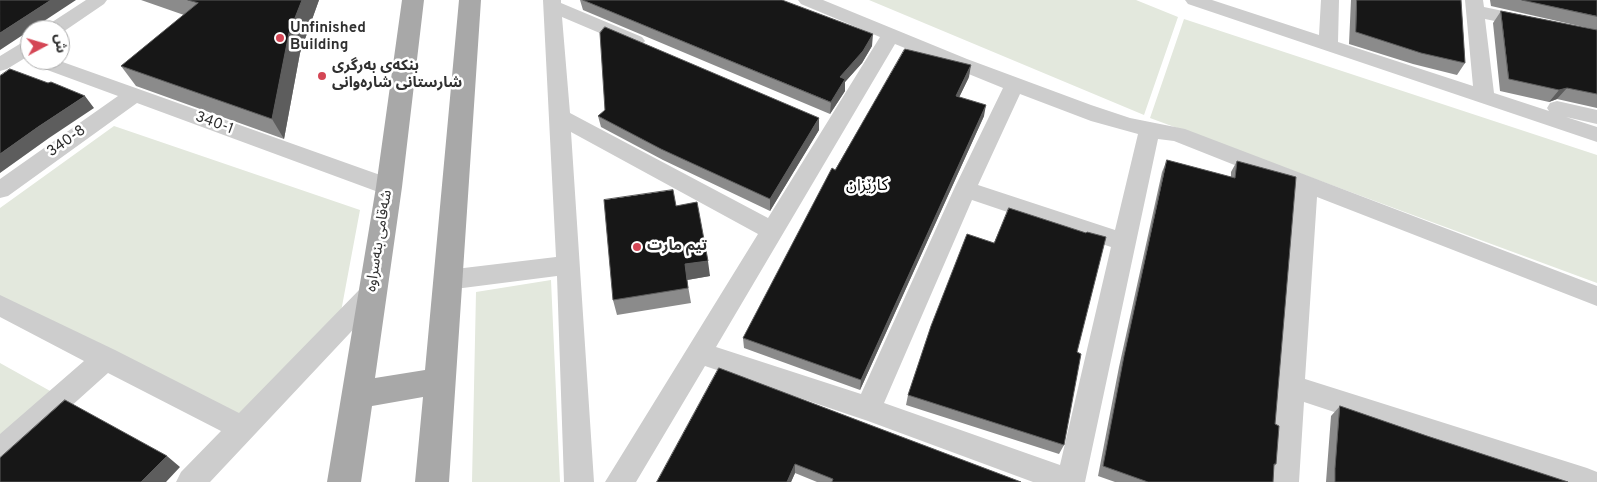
<!DOCTYPE html>
<meta charset="utf-8">
<style>
body{margin:0}
#map{position:relative;width:1597px;height:482px;overflow:hidden;background:#fff;font-family:Overpass,"Noto Sans Arabic",sans-serif}
canvas{display:block}
.north{position:absolute;left:20px;top:20px;width:50px;height:50px;box-sizing:border-box;background:#fff;border:1px solid #acacac;border-radius:50%;rotate:84deg;font-size:14px;font-weight:700;line-height:20px;text-align:center;color:#303030}
.north::after{content:'';display:block;margin:auto;width:18px;height:22px;background:#d44655;clip-path:polygon(50% 0,100% 100%,50% 72%,0 100%)}
</style>
<div id="map">
<canvas width="1597" height="482"></canvas>
<div class="north">ش</div>
</div>
<script>
const ctx = document.querySelector('canvas').getContext('2d');
ctx.lineJoin = 'round';
function paint(path, color) { ctx.fillStyle = color; ctx.fill(path, 'evenodd'); }
function stroke(path, color, width, dash) { ctx.strokeStyle = color; ctx.lineWidth = width; ctx.lineCap = dash ? 'butt' : 'round'; ctx.setLineDash(dash || []); ctx.stroke(path); }
function label(font, color, halo, rows, align = 'center') {
  ctx.font = font + ' Overpass,"Noto Sans Arabic",sans-serif'; ctx.lineWidth = 5; ctx.setLineDash([]); ctx.textBaseline = 'middle'; ctx.strokeStyle = halo; ctx.fillStyle = color; for (const [text, x, y, turn = 0] of rows) {
    ctx.save(); ctx.translate(x, y); ctx.rotate((+turn || 0) * Math.PI / 180); ctx.textAlign = isNaN(turn) ? turn : align; if (halo) ctx.strokeText(text, 0, 0); ctx.fillText(text, 0, 0); ctx.restore();
  }
}
paint(new Path2D(`
 M 869,0 L 1136,0 L 1178,17 L 1144,115 Z
 M 1184,19 L 1597,155 L 1597,283 L 1150,118 Z
 M 114,126 L 360,210 L 340,317 L 231,431 L 0,311 L 0,208 Z
 M 551,280 L 560,482 L 472,482 L 476,292 Z
 M 0,363 L 52,392 L 0,439 Z`), '#e3e8dd');
paint(new Path2D(`
 M 86,0 L 107,0 L 104,4 L 60,34 L 60,30 L 43,30 L 46,26 Z
 M 543,0 L 561,0 L 561,3 L 642,37 L 645,41 L 642,45 L 635,47 L 628,45 L 562,17 L 570,113 L 768,218 L 880,37 L 801,4 L 798,0 L 823,0 L 967,59 L 1091,105 L 1130,118 L 1185,129 L 1597,286 L 1597,306 L 1317,197 L 1305,379 L 1587,468 L 1597,472 L 1597,482 L 1546,482 L 1304,402 L 1299,482 L 1269,482 L 1295,189 L 1174,141 L 1158,139 L 1085,482 L 1033,482 L 868,421 L 705,366 L 636,482 L 605,482 L 758,234 L 571,132 L 594,482 L 564,482 L 557,276 L 447,290 L 438,287 L 435,280 L 438,273 L 447,270 L 556,257 ZM 895,44 L 1003,88 L 954,189 L 861,394 L 716,347 ZM 1020,94 L 1091,121 L 1138,134 L 1115,230 L 978,185 ZM 972,200 L 1111,247 L 1060,465 L 884,403 Z
 M 1185,0 L 1212,0 L 1319,35 L 1321,0 L 1339,0 L 1338,42 L 1473,86 L 1465,0 L 1483,0 L 1484,7 L 1536,18 L 1538,22 L 1536,26 L 1529,28 L 1485,19 L 1494,93 L 1549,111 L 1547,108 L 1550,103 L 1557,101 L 1597,110 L 1597,124 L 1566,117 L 1597,127 L 1597,142 L 1188,4 Z
 M 30,40 L 30,55 L 7,69 L 0,71 L 0,56 L 23,42 Z
 M 30,57 L 30,60 L 57,60 L 397,181 L 400,187 L 397,193 L 389,195 L 381,193 L 137,103 L 8,196 L 0,198 L 0,179 L 118,96 L 31,64 L 28,60 Z
 M 371,284 L 380,287 L 383,294 L 380,301 L 210,482 L 176,482 L 181,472 L 221,431 L 108,373 L 10,461 L 0,465 L 0,434 L 84,361 L 0,317 L 0,295 L 115,350 L 239,413 L 362,287 Z`), '#cdcdcd');
paint(new Path2D(`
 M 402,0 L 424,0 L 402,187 L 375,378 L 425,370 L 459,0 L 481,0 L 449,482 L 415,482 L 423,397 L 372,406 L 361,482 L 327,482 L 376,187 Z`), '#a8a8a8');
paint(new Path2D(`
 M 141,0 L 319,0 L 300,53 L 284,139 L 136,86 L 121,66 L 184,15 Z
 M 580,0 L 782,0 L 872,46 L 862,63 L 845,82 L 845,91 L 830,114 L 583,10 Z
 M 1351,0 L 1461,0 L 1465,63 L 1457,75 L 1413,64 L 1349,44 Z
 M 1490,0 L 1597,0 L 1597,30 L 1491,6 Z
 M 1501,11 L 1597,30 L 1597,108 L 1557,99 L 1549,102 L 1500,91 L 1493,23 Z
 M 969,77 L 959,97 L 984,116 L 860,390 L 744,348 L 743,338 Z
 M 598,116 L 819,130 L 770,211 L 663,160 L 601,127 Z
 M 1167,160 L 1231,177 L 1231,172 L 1237,161 L 1275,424 L 1276,464 L 1274,466 L 1273,482 L 1115,482 L 1098,476 L 1119,367 L 1162,172 Z
 M 676,206 L 710,276 L 687,280 L 691,303 L 617,315 L 613,300 Z
 M 1077,352 L 1064,445 L 1059,454 L 906,405 L 908,395 Z
 M 719,368 L 1021,482 L 817,482 L 795,473 L 791,482 L 657,482 Z
 M 1340,406 L 1427,436 L 1568,482 L 1326,482 L 1331,416 Z`), '#8b8b8b');
paint(new Path2D(`
 M 51,0 L 76,0 L 0,50 L 0,33 Z
 M 302,0 L 319,0 L 300,53 L 284,139 L 272,119 L 289,33 Z
 M 873,34 L 872,46 L 862,63 L 845,82 L 845,91 L 830,114 L 831,102 L 840,77 Z
 M 971,65 L 969,77 L 954,108 L 956,96 Z
 M 1567,88 L 1557,99 L 1549,102 L 1559,90 Z
 M 85,96 L 94,108 L 49,138 L 0,173 L 0,154 L 38,127 Z
 M 986,105 L 984,116 L 860,390 L 861,380 Z
 M 819,118 L 819,130 L 770,211 L 770,199 Z
 M 708,261 L 710,276 L 687,280 L 685,264 Z
 M 167,456 L 180,467 L 166,482 L 141,482 Z
 M 795,464 L 795,473 L 791,482 L 787,482 Z`), '#5d5d5d');
const building = new Path2D(`
 M 0,0 L 51,0 L 0,33 Z
 M 188,0 L 302,0 L 289,33 L 272,119 L 121,66 L 198,3 Z
 M 583,0 L 782,0 L 873,34 L 863,51 L 840,77 L 845,79 L 831,102 Z
 M 1357,0 L 1461,0 L 1465,63 L 1421,53 L 1356,32 Z
 M 1522,0 L 1597,0 L 1597,16 Z
 M 1501,11 L 1597,30 L 1597,94 L 1567,88 L 1559,90 L 1509,79 Z
 M 605,27 L 819,118 L 770,199 L 661,149 L 598,116 L 605,110 L 600,33 Z
 M 905,49 L 971,65 L 956,96 L 986,105 L 861,380 L 743,338 L 832,168 L 835,170 Z
 M 10,69 L 48,83 L 51,82 L 85,96 L 38,127 L 0,154 L 0,76 Z
 M 1167,160 L 1235,178 L 1237,161 L 1296,177 L 1275,424 L 1279,426 L 1276,464 L 1274,464 L 1273,482 L 1148,482 L 1103,466 L 1124,356 Z
 M 673,190 L 676,206 L 697,202 L 708,261 L 685,264 L 688,288 L 613,300 L 604,200 Z
 M 1009,208 L 1086,233 L 1087,232 L 1106,237 L 1077,352 L 1081,354 L 1064,445 L 908,395 L 931,326 L 967,234 L 994,243 Z
 M 719,368 L 1021,482 L 832,482 L 833,479 L 795,464 L 787,482 L 657,482 Z
 M 65,400 L 167,456 L 141,482 L 0,482 L 0,458 Z
 M 1340,406 L 1427,436 L 1568,482 L 1335,482 L 1335,469 Z`);
paint(building, '#171717');
stroke(building, '#5d5d5d', 1);
for (const [x, y, r, color] of [
 [280,38,5,"#d44655"],
 [322,76,5,"#d44655"],
 [637,247,5,"#d44655"]
]) { const dot = new Path2D(); dot.arc(x, y, r, 0, 2 * Math.PI); ctx.fillStyle = color; ctx.fill(dot); stroke(dot, '#fff', 2); }
label('bold 15px', '#303030', '#fff', [
 ["Unfinished",290,29],
 ["Building",290,46],
 ["بنكەی بەرگری",332,67],
 ["شارستانی شارەوانی",332,84],
 ["تيم مارت",647,247]
], 'left');
label('15px', '#303030', '#fff', [
 ["340-1",214,124,20],
 ["340-8",67,142,-35],
 ["شەقامی بنەسراوە",380,241,-81]
]);
label('16px', '#000', '#fff', [
 ["کارێزان",867,187]
]);
</script>
